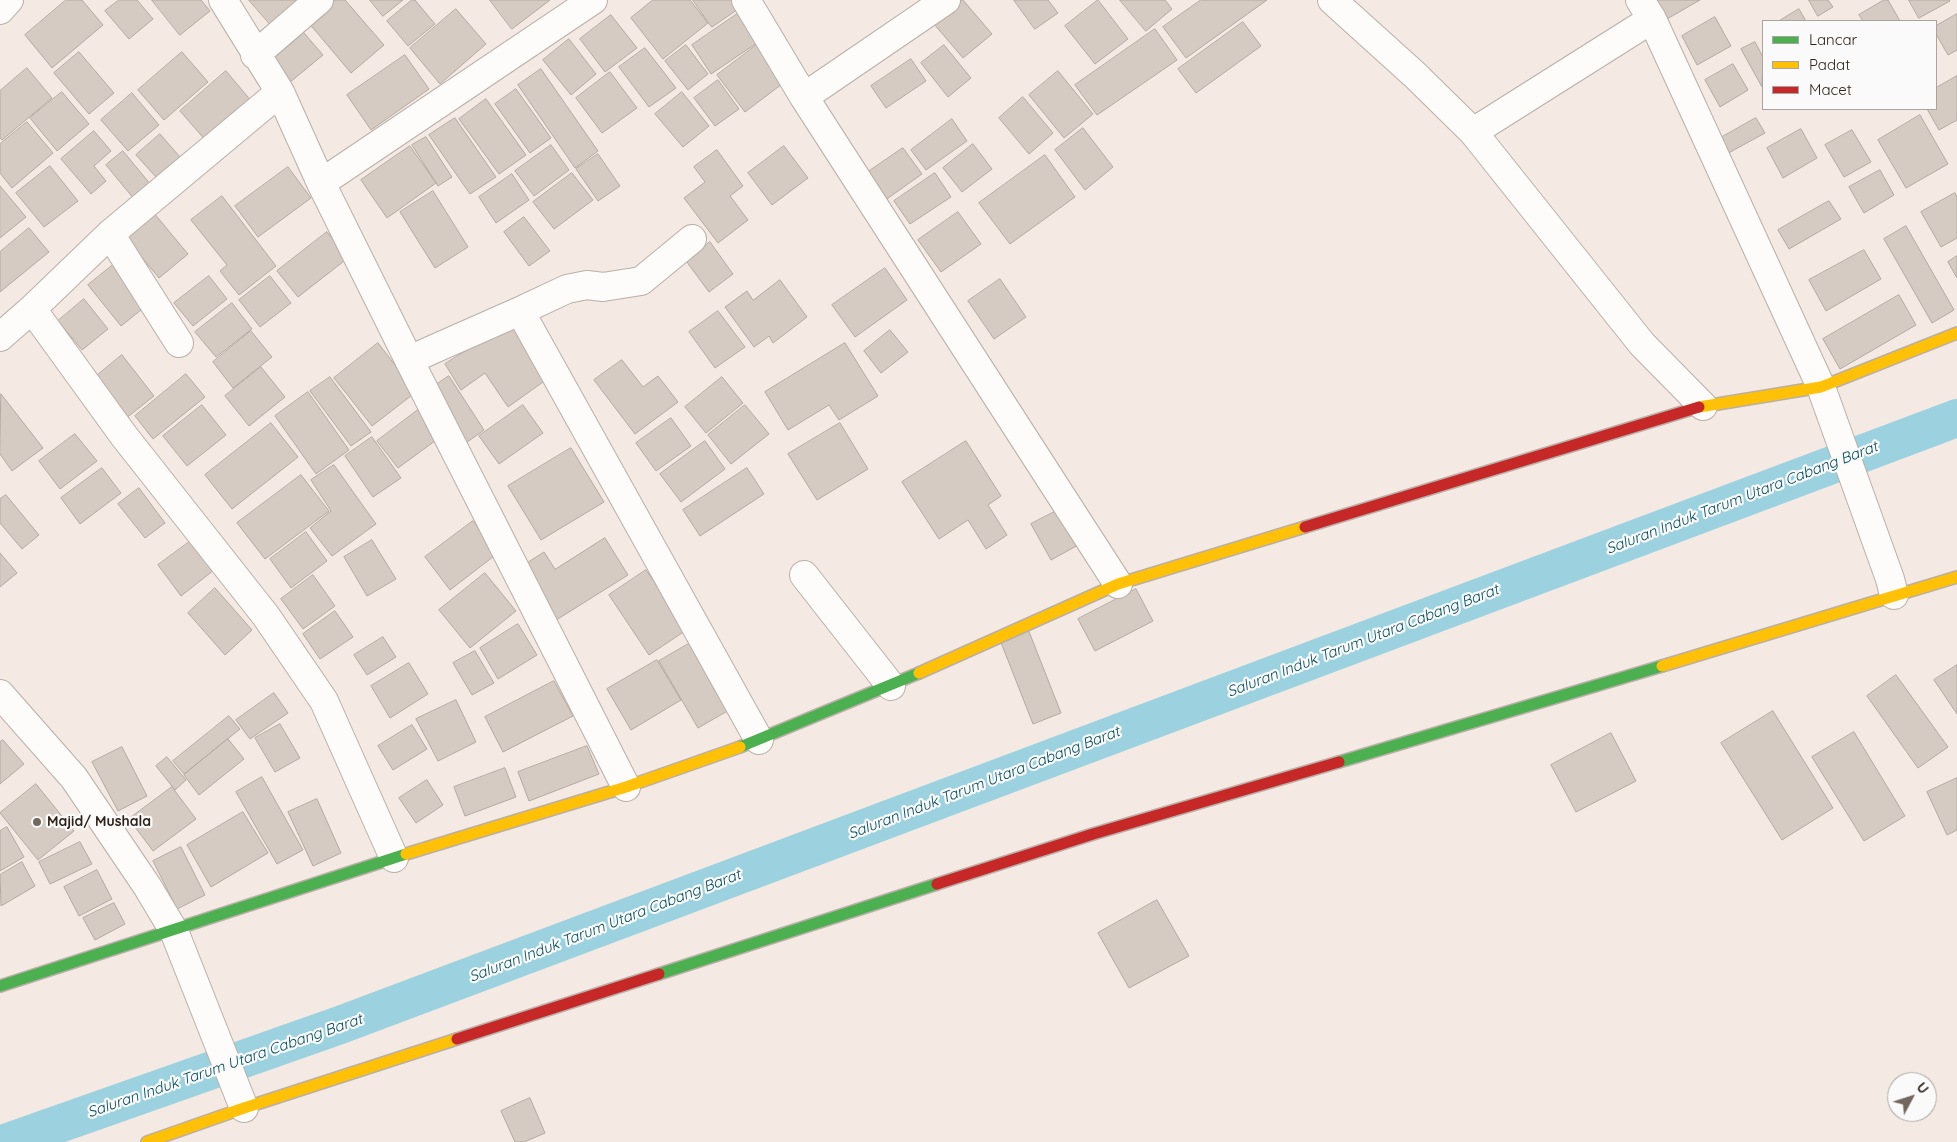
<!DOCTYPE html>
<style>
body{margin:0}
#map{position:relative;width:1957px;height:1142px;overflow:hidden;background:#f4eae3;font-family:Quicksand,sans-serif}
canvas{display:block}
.legend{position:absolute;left:1762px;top:20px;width:175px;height:90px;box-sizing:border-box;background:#fafafa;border:1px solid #a8a4a0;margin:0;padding:6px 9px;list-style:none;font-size:15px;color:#2e2219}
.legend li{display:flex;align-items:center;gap:10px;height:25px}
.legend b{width:25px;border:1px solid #a8a4a0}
.north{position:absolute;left:1887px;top:1072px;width:50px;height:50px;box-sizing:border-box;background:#fafafa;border:1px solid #a8a4a0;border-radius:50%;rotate:50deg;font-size:14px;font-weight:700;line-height:20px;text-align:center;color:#2e2219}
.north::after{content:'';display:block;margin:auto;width:18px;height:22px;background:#736860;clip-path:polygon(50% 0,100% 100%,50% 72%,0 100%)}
</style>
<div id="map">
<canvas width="1957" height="1142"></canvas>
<ul class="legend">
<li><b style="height:6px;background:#4caf50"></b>Lancar</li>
<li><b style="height:6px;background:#ffc107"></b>Padat</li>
<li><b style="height:6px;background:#c62828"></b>Macet</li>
</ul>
<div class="north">U</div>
</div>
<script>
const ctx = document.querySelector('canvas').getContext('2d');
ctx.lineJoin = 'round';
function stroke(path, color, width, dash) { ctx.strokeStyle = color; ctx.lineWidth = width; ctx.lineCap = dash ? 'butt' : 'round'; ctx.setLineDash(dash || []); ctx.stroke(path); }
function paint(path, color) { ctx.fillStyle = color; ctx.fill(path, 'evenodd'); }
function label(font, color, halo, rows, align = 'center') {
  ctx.font = font + ' Quicksand,sans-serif'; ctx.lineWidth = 4.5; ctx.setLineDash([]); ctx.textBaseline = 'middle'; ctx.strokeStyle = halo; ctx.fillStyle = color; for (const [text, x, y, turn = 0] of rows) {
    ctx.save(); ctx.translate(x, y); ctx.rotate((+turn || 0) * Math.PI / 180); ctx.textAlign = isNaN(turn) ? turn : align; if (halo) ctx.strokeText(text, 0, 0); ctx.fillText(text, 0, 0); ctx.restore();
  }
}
stroke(new Path2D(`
 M 8,1142 L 340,1025 L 1957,418`), '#9cd1e0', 38);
const building = new Path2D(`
 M 66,0 L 82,0 L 103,25 L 52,68 L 25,35 Z
 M 119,0 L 137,0 L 153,19 L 129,39 L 105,11 Z
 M 152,0 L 201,0 L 210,11 L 180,35 Z
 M 249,0 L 316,0 L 270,24 Z
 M 334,0 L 345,0 L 384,45 L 351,73 L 308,22 Z
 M 370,0 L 403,0 L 383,16 Z
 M 412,0 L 415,0 L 435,24 L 408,46 L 387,21 Z
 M 490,0 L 550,0 L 512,29 Z
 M 653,0 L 690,0 L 708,23 L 663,59 L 631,18 Z
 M 693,0 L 745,0 L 747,3 L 712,27 Z
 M 963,0 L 992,34 L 963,58 L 934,24 Z
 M 1014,0 L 1048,0 L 1058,13 L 1035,29 Z
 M 1098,0 L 1128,39 L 1095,64 L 1065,26 Z
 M 1120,0 L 1165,0 L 1172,9 L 1146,31 Z
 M 1201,0 L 1267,0 L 1186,58 L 1163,27 Z
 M 1656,0 L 1700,0 L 1667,19 Z
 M 1809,0 L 1828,0 L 1833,7 L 1818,16 Z
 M 1884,0 L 1888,0 L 1900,21 L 1863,21 L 1859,15 Z
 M 1909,0 L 1949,0 L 1950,1 L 1919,18 Z
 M 456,9 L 486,44 L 440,84 L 410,48 Z
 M 1799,9 L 1806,21 L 1779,21 Z
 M 743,10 L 763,39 L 711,74 L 692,45 Z
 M 1957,14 L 1957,50 L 1948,55 L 1936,34 L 1936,26 Z
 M 611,15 L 637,48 L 605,72 L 580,39 Z
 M 1715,17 L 1731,46 L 1697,65 L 1682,36 Z
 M 1243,22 L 1261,46 L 1196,93 L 1178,69 Z
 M 1155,29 L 1177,60 L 1097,115 L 1075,85 Z
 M 304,33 L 323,55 L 289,83 L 271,61 Z
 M 569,39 L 596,74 L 571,95 L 543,60 Z
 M 762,41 L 790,78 L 745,112 L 717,75 Z
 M 1755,42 L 1763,57 L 1762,87 L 1741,49 Z
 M 686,45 L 708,74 L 688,90 L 665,61 Z
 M 944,45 L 971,78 L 948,97 L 921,63 Z
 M 645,48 L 676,88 L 649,107 L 619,67 Z
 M 79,52 L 114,93 L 89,114 L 54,73 Z
 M 182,52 L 208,82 L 164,120 L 138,90 Z
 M 405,55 L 429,89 L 371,130 L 347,95 Z
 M 911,59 L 926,81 L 886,108 L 871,86 Z
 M 1733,64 L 1748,90 L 1720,107 L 1705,80 Z
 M 27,68 L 52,98 L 2,140 L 0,138 L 0,91 Z
 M 541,69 L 598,151 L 575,168 L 518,85 Z
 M 226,71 L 253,103 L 207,142 L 180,111 Z
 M 1058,71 L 1093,114 L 1064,138 L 1029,95 Z
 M 610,72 L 637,108 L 602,133 L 576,98 Z
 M 1957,76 L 1957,120 L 1939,130 L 1927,109 L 1936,109 L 1936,88 Z
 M 718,80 L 739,109 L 715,126 L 694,98 Z
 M 516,89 L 551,138 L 530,153 L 495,104 Z
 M 62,92 L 89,124 L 57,151 L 30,118 Z
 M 682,92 L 709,126 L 683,147 L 655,114 Z
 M 132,93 L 159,125 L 128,151 L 101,120 Z
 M 1023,97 L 1053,133 L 1029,154 L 999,118 Z
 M 486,99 L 526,155 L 499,174 L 459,119 Z
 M 1920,115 L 1948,164 L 1906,188 L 1878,140 Z
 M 455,118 L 496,177 L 470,194 L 429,135 Z
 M 1756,118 L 1765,133 L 1723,156 L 1715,141 Z
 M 952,119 L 967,141 L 926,170 L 911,150 Z
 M 27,122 L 53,153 L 12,188 L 0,173 L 0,144 Z
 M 1083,128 L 1113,167 L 1085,190 L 1055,150 Z
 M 1801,129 L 1817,158 L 1783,178 L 1767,148 Z
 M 1852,130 L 1871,162 L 1844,177 L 1825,145 Z
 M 94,131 L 111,151 L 94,166 L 106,181 L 91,194 L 61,159 Z
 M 160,134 L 180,157 L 156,177 L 136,155 Z
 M 426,137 L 452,177 L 438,186 L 412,145 Z
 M 973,144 L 992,169 L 962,192 L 943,168 Z
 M 551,145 L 569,170 L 534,196 L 515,171 Z
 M 410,146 L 436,183 L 387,218 L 361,180 Z
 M 784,146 L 808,178 L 772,205 L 748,173 Z
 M 903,148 L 922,174 L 884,201 L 865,174 Z
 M 717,150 L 743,186 L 730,196 L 748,220 L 718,243 L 684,198 L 705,182 L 694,167 Z
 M 123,151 L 156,191 L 139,205 L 106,165 Z
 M 598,154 L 620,186 L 598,201 L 576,169 Z
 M 1045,155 L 1075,197 L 1010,244 L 979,203 Z
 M 50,166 L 78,201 L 44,227 L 16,193 Z
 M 288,167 L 311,198 L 258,237 L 235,206 Z
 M 1880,170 L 1894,195 L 1864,213 L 1849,187 Z
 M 572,173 L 593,200 L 554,229 L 533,202 Z
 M 935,173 L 951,197 L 910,224 L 894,201 Z
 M 512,174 L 529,200 L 496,223 L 479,197 Z
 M 0,186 L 26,217 L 0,238 Z
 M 433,191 L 468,247 L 435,268 L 400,212 Z
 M 1955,193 L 1957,197 L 1957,238 L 1941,247 L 1921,212 Z
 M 222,196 L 276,266 L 239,295 L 220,271 L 227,265 L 191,220 Z
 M 1829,201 L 1841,219 L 1789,249 L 1778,230 Z
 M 153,212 L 188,254 L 159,278 L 124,236 Z
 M 958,212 L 981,244 L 941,272 L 918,240 Z
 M 524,217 L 550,251 L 529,266 L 504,232 Z
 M 1906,226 L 1954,310 L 1932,323 L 1884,239 Z
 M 29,228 L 49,252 L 0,292 L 0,252 Z
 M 327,232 L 348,258 L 298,297 L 277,271 Z
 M 710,242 L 733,274 L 709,292 L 686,261 Z
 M 1864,250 L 1881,279 L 1826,311 L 1809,280 Z
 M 1957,256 L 1957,278 L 1948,262 Z
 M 113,265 L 146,306 L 121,326 L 88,285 Z
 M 885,268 L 907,300 L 855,337 L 832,305 Z
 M 209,276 L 227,299 L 193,326 L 174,303 Z
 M 270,276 L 291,303 L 260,327 L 239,300 Z
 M 1000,279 L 1026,317 L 994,339 L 968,301 Z
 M 780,280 L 807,317 L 773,343 L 769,336 L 754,347 L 725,307 L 747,291 L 753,300 Z
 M 1899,295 L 1916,325 L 1840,369 L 1823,339 Z
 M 84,299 L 108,329 L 82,350 L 58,321 Z
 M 232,303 L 252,329 L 216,357 L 195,332 Z
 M 718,311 L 745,347 L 715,368 L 689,332 Z
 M 511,323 L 550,377 L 508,407 L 485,373 L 461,390 L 445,364 Z
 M 890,330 L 908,352 L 881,373 L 864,351 Z
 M 251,331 L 272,357 L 233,388 L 213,362 Z
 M 378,343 L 416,392 L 372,426 L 334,378 Z
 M 845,343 L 878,396 L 839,420 L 829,405 L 788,430 L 765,392 Z
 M 122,355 L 154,396 L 120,423 L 89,382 Z
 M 622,360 L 643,387 L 658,376 L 678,402 L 635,434 L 594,380 Z
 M 261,367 L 285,397 L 249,426 L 225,396 Z
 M 186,374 L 205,397 L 153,439 L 135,416 Z
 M 449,376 L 484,430 L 463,445 L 427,391 Z
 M 330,377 L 371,432 L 351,446 L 310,391 Z
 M 722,377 L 743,403 L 706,433 L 685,407 Z
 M 308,392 L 349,450 L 316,474 L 275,416 Z
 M 1,394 L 43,448 L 12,471 L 0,454 Z
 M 202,405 L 226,435 L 187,466 L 163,436 Z
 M 523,405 L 543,433 L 499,464 L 479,436 Z
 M 745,405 L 769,434 L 731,464 L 708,435 Z
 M 418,410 L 439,438 L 398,468 L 377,441 Z
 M 671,418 L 691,446 L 656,471 L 636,443 Z
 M 271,423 L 298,457 L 232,509 L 205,475 Z
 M 840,423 L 868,469 L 817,500 L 788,454 Z
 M 75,434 L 97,461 L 60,489 L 39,461 Z
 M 372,437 L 401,478 L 373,497 L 345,456 Z
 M 705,441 L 725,469 L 681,502 L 660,474 Z
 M 966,441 L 1001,496 L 988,505 L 1007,535 L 986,549 L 968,520 L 939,539 L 902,482 Z
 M 571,448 L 604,502 L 541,540 L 508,486 Z
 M 334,465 L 376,524 L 332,556 L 310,528 L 331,511 L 311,480 Z
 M 102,468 L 121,493 L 80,524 L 61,498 Z
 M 747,468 L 764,494 L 700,536 L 683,510 Z
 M 301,475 L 329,511 L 265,559 L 237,523 Z
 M 139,488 L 165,523 L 145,538 L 118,504 Z
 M 6,495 L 39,535 L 22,549 L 0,523 L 0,499 Z
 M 1060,509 L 1080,544 L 1051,560 L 1031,524 Z
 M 473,521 L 498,553 L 450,590 L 425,557 Z
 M 306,532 L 327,561 L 291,588 L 270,559 Z
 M 605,538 L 628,575 L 553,622 L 519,568 L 544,552 L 555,569 Z
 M 192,540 L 214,570 L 181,596 L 158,565 Z
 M 372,540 L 396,579 L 367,596 L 344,557 Z
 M 0,553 L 17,573 L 0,587 Z
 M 646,570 L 688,629 L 649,655 L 609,595 Z
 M 485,573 L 516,611 L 470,648 L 439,610 Z
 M 313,575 L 335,606 L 303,629 L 281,599 Z
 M 215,588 L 252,630 L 225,655 L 188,613 Z
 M 1136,589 L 1153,621 L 1095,651 L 1078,619 Z
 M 335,611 L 353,637 L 320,659 L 303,634 Z
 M 518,624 L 537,655 L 498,679 L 480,648 Z
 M 1028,629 L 1061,713 L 1033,724 L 1000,640 Z
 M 383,637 L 396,657 L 367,675 L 354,655 Z
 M 692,642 L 731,709 L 698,728 L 659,661 Z
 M 475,651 L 494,683 L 472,695 L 453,663 Z
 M 657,660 L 681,700 L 631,730 L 607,689 Z
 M 409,663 L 428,694 L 390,718 L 371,686 Z
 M 1957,665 L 1957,714 L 1934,680 Z
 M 1896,675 L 1948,747 L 1918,768 L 1867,696 Z
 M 554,681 L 573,716 L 503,752 L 485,717 Z
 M 274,693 L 288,713 L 250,739 L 236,720 Z
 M 456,700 L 476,742 L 438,761 L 416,719 Z
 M 1773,711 L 1833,808 L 1782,840 L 1721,743 Z
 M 229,716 L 240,729 L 184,774 L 173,761 Z
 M 280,724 L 300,758 L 275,772 L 255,738 Z
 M 412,725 L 427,749 L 393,770 L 378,746 Z
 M 1854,732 L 1905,816 L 1864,841 L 1812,757 Z
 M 1611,733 L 1636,781 L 1576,812 L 1551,765 Z
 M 228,739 L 244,759 L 199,795 L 184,775 Z
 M 3,740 L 24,764 L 0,784 L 0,742 Z
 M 587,746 L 599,774 L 529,801 L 518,772 Z
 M 122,747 L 147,796 L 118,811 L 92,762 Z
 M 167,757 L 186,780 L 175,790 L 156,766 Z
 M 505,768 L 516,797 L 465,816 L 454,787 Z
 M 262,777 L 303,850 L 277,864 L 236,792 Z
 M 1957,778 L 1957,830 L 1947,835 L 1927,792 Z
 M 427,780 L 443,805 L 416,823 L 399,798 Z
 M 36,784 L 74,831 L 38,860 L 0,813 Z
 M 172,787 L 196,819 L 153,851 L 129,819 Z
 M 317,799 L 341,853 L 313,866 L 288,812 Z
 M 243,812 L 268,853 L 211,887 L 187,845 Z
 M 7,827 L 24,857 L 0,871 L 0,831 Z
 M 80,842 L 92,864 L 50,884 L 39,862 Z
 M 181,847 L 205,895 L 177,909 L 153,861 Z
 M 22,862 L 35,886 L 1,906 L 0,875 Z
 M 97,870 L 112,899 L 79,916 L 64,887 Z
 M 1157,900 L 1189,956 L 1129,988 L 1098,933 Z
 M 114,903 L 125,924 L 95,940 L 83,918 Z
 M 530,1098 L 545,1133 L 524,1142 L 515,1142 L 501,1111 Z`);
paint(building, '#d5cbc3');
stroke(building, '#b3a9a2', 1);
const street = new Path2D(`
 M 223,0 L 280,92 L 321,183 L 409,360 L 626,787
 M 746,0 L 804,97 L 1118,584
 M 1332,0 L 1415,75 L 1473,132 L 1642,344 L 1703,406
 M 1640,0 L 1652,19 L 1821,387 L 1890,579 L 1894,595
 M 0,10 L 9,0
 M 255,55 L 319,0
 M 804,97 L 946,0
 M 1473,132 L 1652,19
 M 321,183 L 593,0
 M 110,234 L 179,343
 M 32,309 L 124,436 L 266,616 L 324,701 L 394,858
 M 520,311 L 759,740
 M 0,337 L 32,309 L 110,234 L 280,92
 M 409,360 L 520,311 L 567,289 L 587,285 L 603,287 L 641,281 L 692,239
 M 804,575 L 891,686
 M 0,694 L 74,778 L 147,886 L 174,931 L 244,1108`);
const fast = new Path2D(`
 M 740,747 L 919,673
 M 1339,762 L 1662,666
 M 659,974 L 937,884
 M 0,986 L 406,854`);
const slow = new Path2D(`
 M 1699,407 L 1821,387 L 1957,333
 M 1662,666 L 1957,577
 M 919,673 L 1118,584 L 1305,527
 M 406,854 L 626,787 L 740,747
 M 147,1142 L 244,1108 L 457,1039`);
const jam = new Path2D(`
 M 1305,527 L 1699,407
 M 937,884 L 1093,834 L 1339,762
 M 457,1039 L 659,974`);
stroke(street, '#b9afa8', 30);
stroke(fast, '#b9afa8', 14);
stroke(slow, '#b9afa8', 14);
stroke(jam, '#b9afa8', 14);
stroke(street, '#fdfcfb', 28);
stroke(fast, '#4caf50', 11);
stroke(slow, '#ffc107', 11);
stroke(jam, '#c62828', 11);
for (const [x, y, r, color] of [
 [37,822,5,"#736860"]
]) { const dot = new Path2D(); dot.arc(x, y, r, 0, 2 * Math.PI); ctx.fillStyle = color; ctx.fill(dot); stroke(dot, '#fafafa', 2); }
label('bold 14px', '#2e2219', '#fafafa', [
 ["Majid/ Mushala",47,822]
], 'left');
label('italic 15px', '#014b5c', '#fafafa', [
 ["Saluran Induk Tarum Utara Cabang Barat",1742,498,-21],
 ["Saluran Induk Tarum Utara Cabang Barat",1363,641,-21],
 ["Saluran Induk Tarum Utara Cabang Barat",984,783,-21],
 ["Saluran Induk Tarum Utara Cabang Barat",605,926,-21],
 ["Saluran Induk Tarum Utara Cabang Barat",225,1066,-19]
]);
</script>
